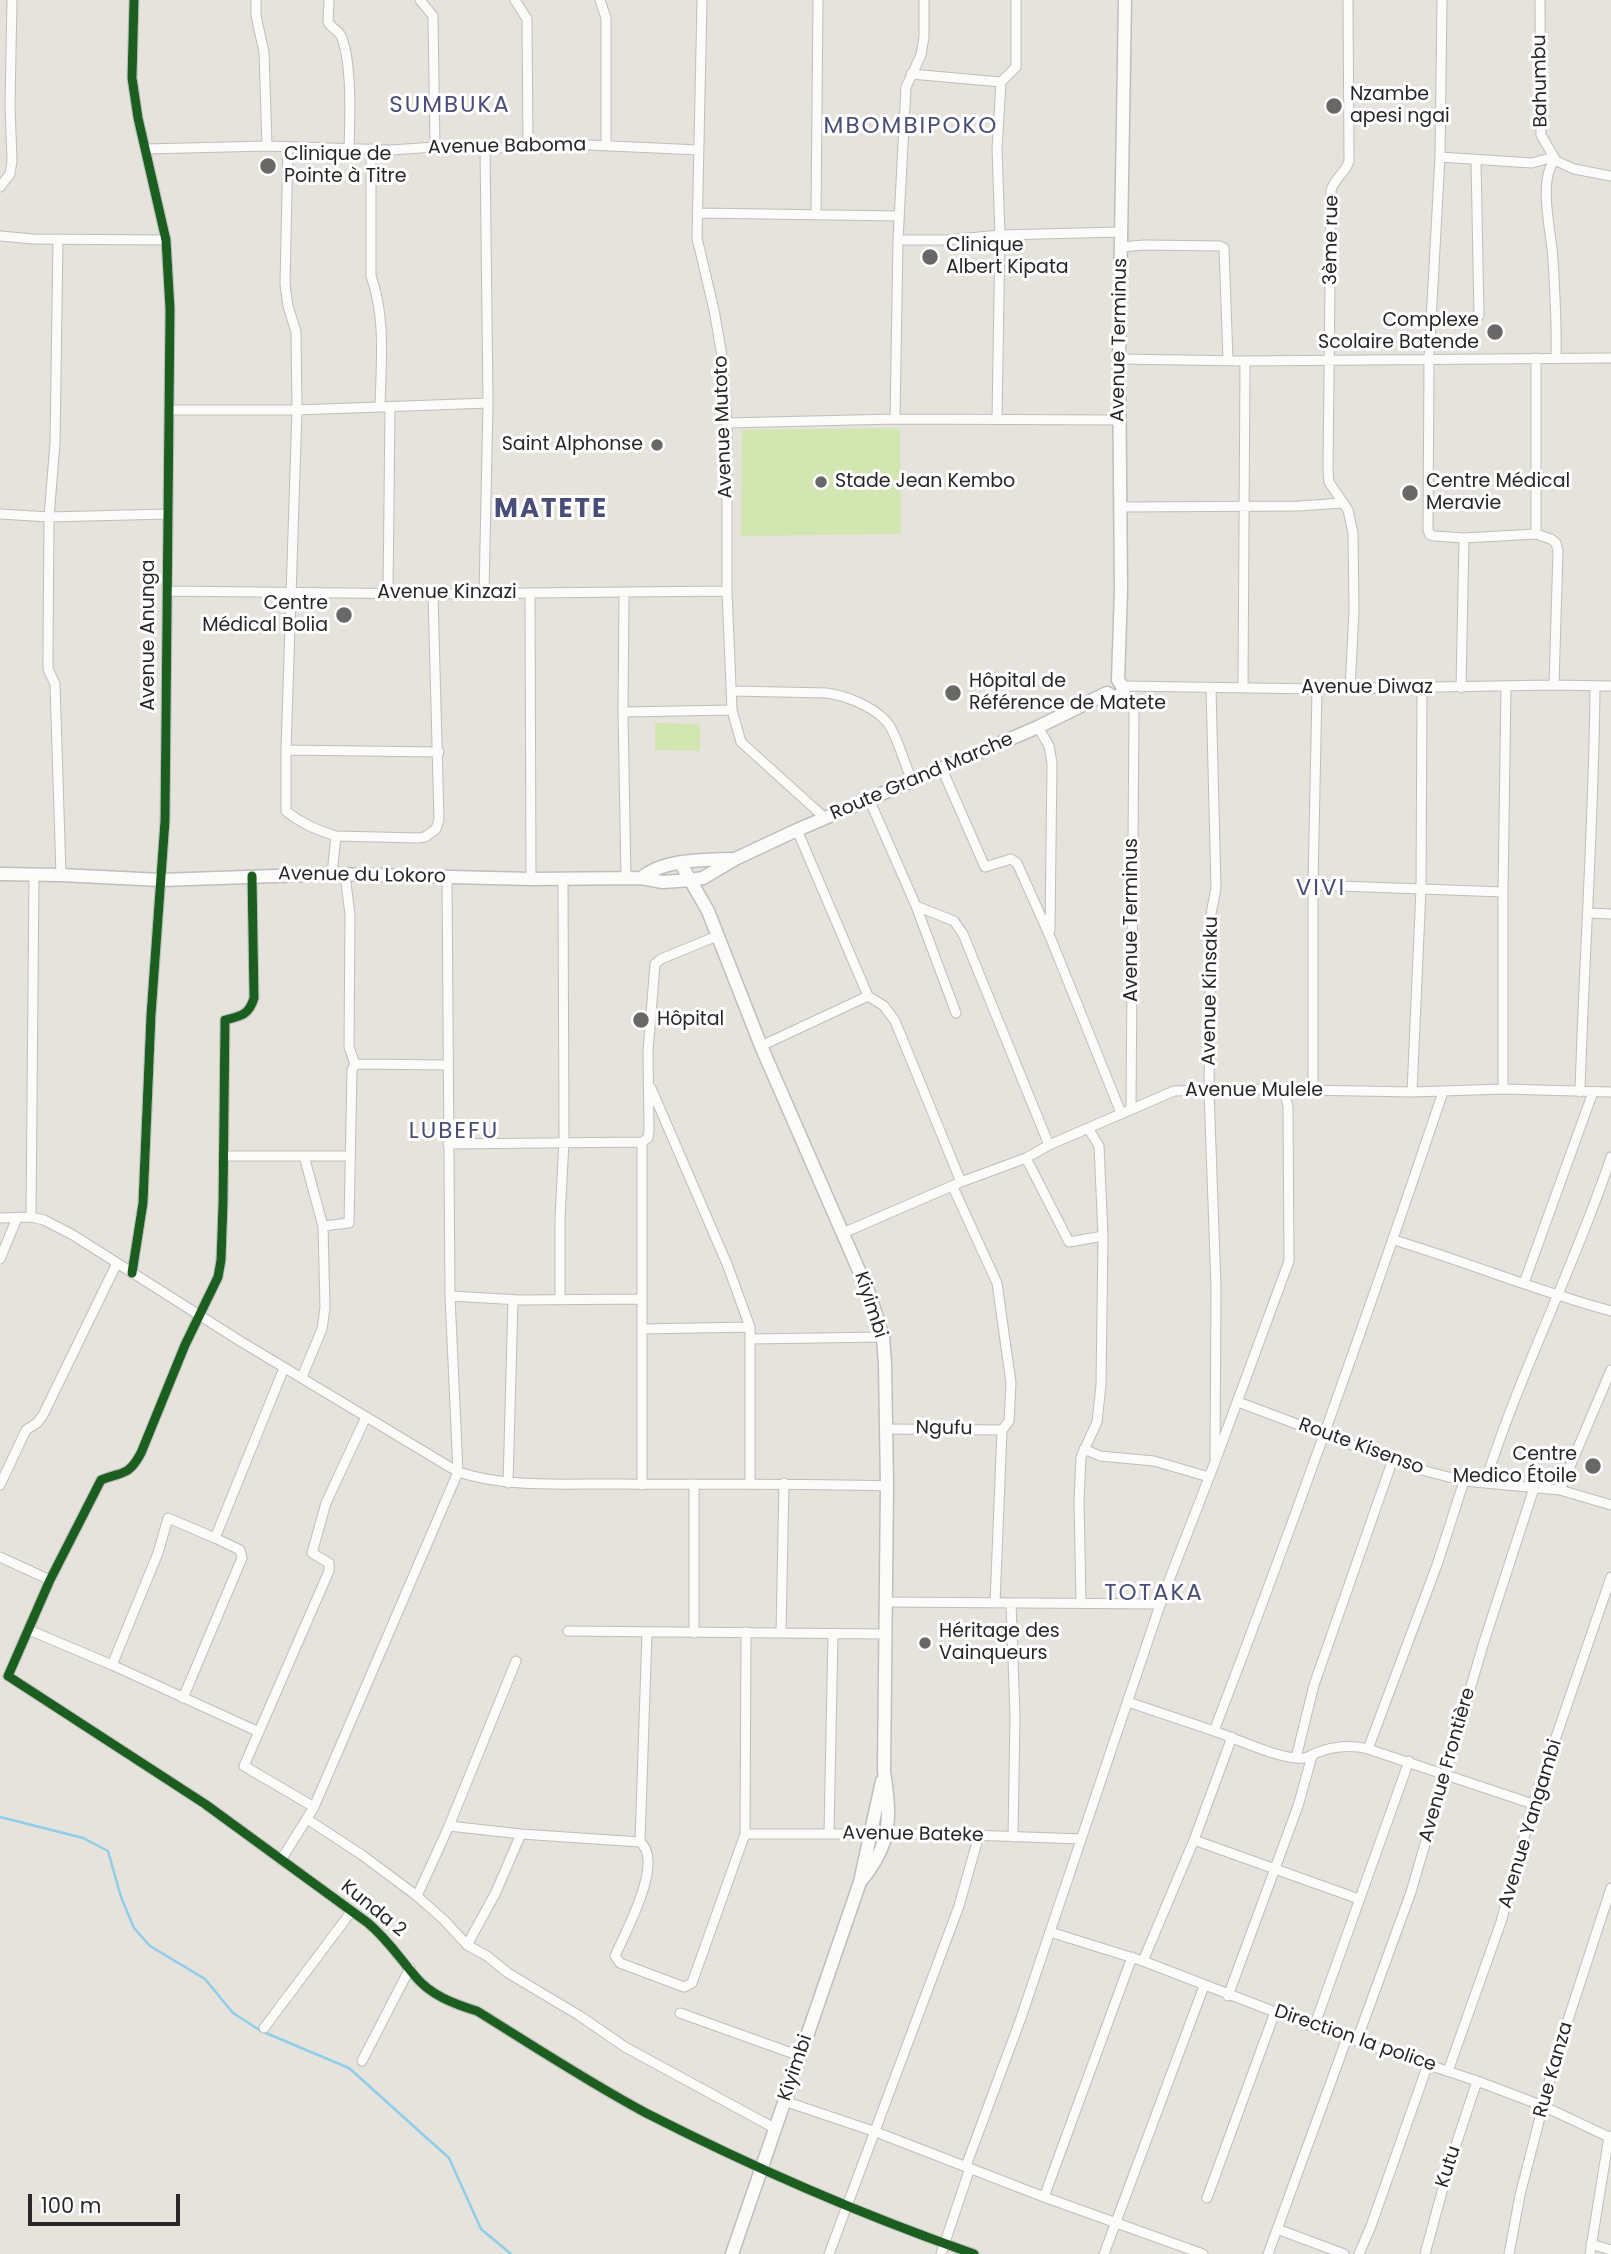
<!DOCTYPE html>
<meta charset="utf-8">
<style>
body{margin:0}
#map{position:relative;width:1611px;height:2254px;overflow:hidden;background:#e6e2dc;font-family:Poppins,sans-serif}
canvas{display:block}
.scale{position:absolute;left:28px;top:2194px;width:152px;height:32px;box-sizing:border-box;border:4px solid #272727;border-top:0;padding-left:9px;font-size:21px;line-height:24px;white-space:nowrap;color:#272727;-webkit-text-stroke:5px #fff;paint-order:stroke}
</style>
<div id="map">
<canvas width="1611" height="2254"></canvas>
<div class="scale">100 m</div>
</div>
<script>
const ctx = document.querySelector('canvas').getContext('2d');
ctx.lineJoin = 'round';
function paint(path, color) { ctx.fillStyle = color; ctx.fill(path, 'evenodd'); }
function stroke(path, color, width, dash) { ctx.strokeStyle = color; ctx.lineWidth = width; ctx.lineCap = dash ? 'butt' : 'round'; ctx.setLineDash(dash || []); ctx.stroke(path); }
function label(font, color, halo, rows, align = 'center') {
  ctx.font = font + ' Poppins,sans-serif'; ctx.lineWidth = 6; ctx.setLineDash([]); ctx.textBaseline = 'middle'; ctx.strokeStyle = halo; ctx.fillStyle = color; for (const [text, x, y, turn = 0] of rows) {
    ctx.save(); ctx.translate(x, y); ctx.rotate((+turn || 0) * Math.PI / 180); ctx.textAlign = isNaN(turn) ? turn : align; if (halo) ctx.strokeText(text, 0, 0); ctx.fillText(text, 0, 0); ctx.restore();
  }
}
paint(new Path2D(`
 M 900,428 L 901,534 L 741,536 L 742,430 Z
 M 655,723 L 700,724 L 700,751 L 655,750 Z`), '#d1e6b1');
stroke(new Path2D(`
 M 0,1817 L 83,1838 L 108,1851 L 121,1897 L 134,1928 L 150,1946 L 205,1979 L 233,2013 L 261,2031 L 349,2068 L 449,2158 L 481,2229 L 511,2254`), '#8ecee9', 2.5);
const street = new Path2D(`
 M 256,0 L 256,16 L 264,52 L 267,146
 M 329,0 L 328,22 C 332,29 340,31 342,38 C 352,66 350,118 349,148
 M 420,0 L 433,16 L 435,147
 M 515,0 L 527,19 L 528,148
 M 600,0 L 606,18 L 606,145
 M 702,0 L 697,238 L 714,310 L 722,356 L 727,423 L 727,591 L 732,710 L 741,742 L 825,818
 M 1348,0 L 1349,161 C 1346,172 1335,178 1331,190 L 1328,469 L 1329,482 L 1348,510 L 1353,533 L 1354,611 L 1350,689
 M 1442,0 L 1440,157 L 1429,358 L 1428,530 L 1430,535 L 1434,536 L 1464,538 L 1461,688
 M 1540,0 L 1541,135 L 1555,159
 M 911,74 L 1001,82 L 1016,67 L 1016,0
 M 288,147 L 285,284 L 288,306 L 296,332 L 297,410 L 286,750 L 286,811 C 302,824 317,830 336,836 L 332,874
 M 146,149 L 267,146 L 391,150 L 435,147 L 528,148 L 567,144 L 699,150
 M 371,149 L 371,276 C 386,318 381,363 380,407
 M 1440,157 L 1532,163 L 1550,158 L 1574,169 L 1611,176
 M 1555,159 C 1537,182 1552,233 1553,260 C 1555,293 1557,325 1556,358
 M 1476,160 L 1479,316
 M 0,187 L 10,174 L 12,161 L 10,105 L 12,0
 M 697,213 L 899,216
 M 816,214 L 818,0
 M 0,236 L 33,239 L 166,240
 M 58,239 L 55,443 L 49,517 L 48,652 L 48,669 L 55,684 L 61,875
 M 898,240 L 947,240 L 1000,235 L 1121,232
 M 1121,247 L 1144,245 L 1220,246 L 1224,248 L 1228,360
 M 1536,358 L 1536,534 L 1551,539 L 1556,543 L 1558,551 L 1554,685
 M 1119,359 L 1245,361 L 1611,358
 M 169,410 L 297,410 L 488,403
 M 895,419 L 898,240 L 906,87 L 921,55 L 924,37 L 924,0
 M 997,419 L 1000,235 L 997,149 L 1001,82
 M 727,423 L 895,419 L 1119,420
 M 1120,507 L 1299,506 L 1342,503
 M 0,514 L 49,517 L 167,514
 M 1464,538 L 1536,534
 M 167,591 L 433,594 L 727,591
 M 388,593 L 390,407
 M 484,593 L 488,403 L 485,147
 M 530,593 L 531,879
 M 624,593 L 623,712 L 626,879
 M 1123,686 L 1317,689 L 1554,685 L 1611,686
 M 1211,688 L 1216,888 L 1211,914 L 1209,1091 L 1216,1287 L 1215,1457
 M 1243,688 L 1245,361
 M 732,691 L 827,693 C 847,696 872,706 886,721 C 895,729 906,768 912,781
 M 1120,695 L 1131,702 L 1134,711 L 1131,1109
 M 623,712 L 732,710
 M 1038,727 L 1049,746 L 1052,763 L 1050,930
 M 286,750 L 439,752
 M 942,769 L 985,867 L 1011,859 L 1017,863 L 1051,939 L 1121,1113
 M 869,799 L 916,906 L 954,921 L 963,934 L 1049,1145
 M 797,830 L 868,996 L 884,1006 L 895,1021 L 961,1182
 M 336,836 L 418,838 L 425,837 L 436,829 L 439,819 L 433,594
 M 252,876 L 254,998 C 249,1015 241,1016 225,1020 L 223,1204 L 221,1260 L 218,1277 L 185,1345 L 141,1453 C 128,1477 123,1471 101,1480 L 50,1580 L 8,1676 L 205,1804 L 368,1923 C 388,1940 398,1956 415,1976 C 430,1995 454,2004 477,2011 C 532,2045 588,2082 646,2113 C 752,2167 862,2215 974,2254
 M 1313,885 L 1503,892
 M 916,906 L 956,1013
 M 1589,913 L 1611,914
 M 761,1046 L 868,996
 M 355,1064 L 447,1065
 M 651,1088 L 727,1264 L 750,1327 L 750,1483
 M 1503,1089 L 1503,892 L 1506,686
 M 1313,1091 L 1313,885 L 1317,689
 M 1412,1092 L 1421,889 L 1422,688
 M 1443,1092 C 1371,1306 1295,1520 1214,1731 C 1235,1738 1283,1761 1304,1758 C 1310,1757 1314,1753 1319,1752 C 1334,1746 1353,1745 1368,1749 L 1533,1804
 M 1580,1092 C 1584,956 1594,822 1595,686
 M 448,1144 L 642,1142
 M 224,1156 L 350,1156
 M 304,1156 L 323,1226
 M 1026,1158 L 1069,1242 L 1103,1236
 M 953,1187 L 997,1283 L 1011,1383 L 1009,1421 L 1002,1430 L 995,1603
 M 31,1217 L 34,874
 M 0,1218 L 31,1217 L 44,1220 L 73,1235 L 240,1341 L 458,1472 C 512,1489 568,1483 623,1484 C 711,1485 799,1483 887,1486
 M 843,1233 L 961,1182 L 1026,1158 L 1049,1145 L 1174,1091 L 1253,1089 L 1412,1092 L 1503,1089 L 1611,1092
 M 1394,1240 C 1467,1262 1537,1291 1611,1311
 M 0,1259 L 17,1218
 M 132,1273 L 143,1203 L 151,1015 L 165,821 L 170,309 L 166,240 L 138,118 L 132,78 L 134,0
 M 1524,1283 L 1593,1092
 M 450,1296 L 520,1300 L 641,1299
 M 560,1299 L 560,1218 L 564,1141 L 563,879
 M 642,1329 L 750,1327
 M 750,1339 L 883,1337
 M 302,1377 L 322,1329 L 325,1308 L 323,1226 L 349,1223 L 352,1070 L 355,1064 L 349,1047 L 350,915 L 345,875
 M 1238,1402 L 1414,1468 L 1464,1481 L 1560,1490 L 1611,1505
 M 886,1429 L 1002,1430
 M 1084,1449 L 1100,1456 L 1154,1461 L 1209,1477
 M 508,1483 L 513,1300
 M 1485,1483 C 1520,1372 1574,1268 1611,1157
 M 694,1484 L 694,1633
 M 0,1485 L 26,1430 L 37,1423 L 43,1415 L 117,1263
 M 642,1485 L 642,1142 L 648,1138 L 649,1131 L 648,1051 L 655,964 L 661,959 L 717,936
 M 1560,1490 L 1611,1370
 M 0,1557 L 50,1580
 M 885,1602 L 1161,1604
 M 1081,1602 L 1079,1501 L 1081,1457 L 1097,1422 L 1101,1385 L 1103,1236 L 1099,1146 L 1088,1128
 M 1011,1603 L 1015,1716 L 1013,1837
 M 29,1630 L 112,1665 L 259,1732
 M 568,1631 L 885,1634
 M 647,1633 L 640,1842 C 665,1861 625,1933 615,1956 L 620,1963 L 684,1987 L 692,1983 L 745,1834 L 746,1632
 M 781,1633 L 784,1483
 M 112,1665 L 158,1553 L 168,1518 L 215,1538 L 284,1368
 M 183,1698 L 242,1558 L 240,1550 L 215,1538
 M 1128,1702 L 1214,1731
 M 1368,1749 L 1437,1565 L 1464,1481
 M 1296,1758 L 1314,1685 L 1393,1459
 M 314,1807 L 244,1766 L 329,1571 L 329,1563 L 312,1553 L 326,1503 L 366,1417
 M 307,1819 L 362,1855 L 417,1896 L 444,1920 L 467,1945 L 487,1956 L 508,1973 L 580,2016 L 625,2047 L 776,2129
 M 449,1826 L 521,1834 L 640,1842
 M 829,1833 L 833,1634
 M 745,1834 L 943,1834 L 1081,1839
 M 1194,1840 L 1359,1899
 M 281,1860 L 314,1807 L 458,1472 L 450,1296 L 447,877
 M 417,1896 L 449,1826 L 516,1661
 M 1050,1932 L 1143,1961 L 1314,2027 L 1477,2081 L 1543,2106 L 1611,2138
 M 467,1945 L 495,1894 L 521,1834
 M 1143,1961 L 1194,1840 L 1232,1737
 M 1228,1996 L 1298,1806 L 1312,1756
 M 680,2013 L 800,2056
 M 1314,2027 L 1409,1761
 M 264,2028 L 351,1912
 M 1357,2040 L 1411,1892 L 1483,1645 L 1534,1488
 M 362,2061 L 410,1968
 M 1448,2071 L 1501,1922 L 1533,1804 L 1611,1577
 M 784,2101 L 876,2132 L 1044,2197 L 1203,2254
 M 966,2166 L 1021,2018 L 1163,1596 L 1215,1462 L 1289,1261 L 1288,1107 L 1284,1090
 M 1044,2197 L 1132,1957
 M 1207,2198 L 1275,2012
 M 1277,2229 L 1344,2254
 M 1591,2244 L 1611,2250
 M 829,2254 L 959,1906 L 979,1835
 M 941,2254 L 970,2168
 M 1104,2254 L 1204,1986
 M 1268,2254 L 1347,2038
 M 1359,2254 L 1371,2226 L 1428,2064
 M 1425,2254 L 1449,2166 L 1477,2081
 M 1509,2254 L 1520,2195 L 1554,2063 L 1611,1888
 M 1590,2254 L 1609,2136`);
const secondary = new Path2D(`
 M 1107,693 L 1116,698 L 1120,695 L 1124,689 L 1118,680 L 1121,591 L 1119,359 L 1125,0
 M 681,864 L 708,911 L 761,1046 L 870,1296 L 883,1337 L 885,1364 L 887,1486 L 884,1771 C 891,1819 892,1844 860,1882
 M 0,874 L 61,875 L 161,880 L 332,874 L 531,879 L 641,878 L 663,882 L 691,880 L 703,878 L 735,859 L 797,830 L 1038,727 L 1107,693
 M 641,878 C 664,859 702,860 731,859
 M 732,2254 L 860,1882 L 882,1781`);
stroke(street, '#bfbebe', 11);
stroke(secondary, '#bfbebe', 15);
stroke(street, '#fbfbfa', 9);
stroke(secondary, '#fbfbfa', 12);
stroke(new Path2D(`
 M 252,876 L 254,998 C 249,1015 241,1016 225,1020 L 223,1204 L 221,1260 L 218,1277 L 185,1345 L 141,1453 C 128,1477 123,1471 101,1480 L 50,1580 L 8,1676 L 205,1804 L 368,1923 C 388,1940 398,1956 415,1976 C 430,1995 454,2004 477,2011 C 532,2045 588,2082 646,2113 C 752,2167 862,2215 974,2254
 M 132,1273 L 143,1203 L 151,1015 L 165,821 L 170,309 L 166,240 L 138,118 L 132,78 L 134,0`), '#1b5e20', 9);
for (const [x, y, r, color] of [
 [1334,106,9,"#6a6866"],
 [268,166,9,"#6a6866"],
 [930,257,9,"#6a6866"],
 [1495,332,9,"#6a6866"],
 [657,445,7,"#6a6866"],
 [821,482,7,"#6a6866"],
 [1410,493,9,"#6a6866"],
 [344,615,9,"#6a6866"],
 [953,693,9,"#6a6866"],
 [641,1020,9,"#6a6866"],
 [1593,1466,9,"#6a6866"],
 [925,1643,7,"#6a6866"]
]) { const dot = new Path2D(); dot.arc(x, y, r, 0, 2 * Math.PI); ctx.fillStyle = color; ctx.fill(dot); stroke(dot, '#fff', 2.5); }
label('19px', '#272727', '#fff', [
 ["Bahumbu",1541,81,-91],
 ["Avenue Baboma",507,147,-1],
 ["3ème rue",1332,240,-89],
 ["Avenue Terminus",1120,340,-89],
 ["Avenue Mutoto",724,427,-92],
 ["Avenue Kinzazi",447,593],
 ["Avenue Anunga",149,635,-90],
 ["Avenue Diwaz",1367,688],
 ["Route Grand Marche",922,777,-23],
 ["Avenue du Lokoro",362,876,1],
 ["Avenue Terminus",1132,920,-90],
 ["Avenue Kinsaku",1211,991,-89],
 ["Avenue Mulele",1254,1091],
 ["Kiyimbi",870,1305,72],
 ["Ngufu",944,1429,1],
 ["Route Kisenso",1361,1447,20],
 ["Avenue Frontière",1448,1765,-74],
 ["Avenue Yangambi",1531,1824,-73],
 ["Avenue Bateke",913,1835,1],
 ["Kunda 2",373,1909,39],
 ["Direction la police",1355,2039,19],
 ["Kiyimbi",796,2068,-71],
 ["Rue Kanza",1554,2070,-74],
 ["Kutu",1449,2167,-72]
]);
label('19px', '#272727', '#fff', [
 ["Nzambe",1350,95],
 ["apesi ngai",1350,117],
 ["Clinique de",284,155],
 ["Pointe à Titre",284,177],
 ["Clinique",946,246],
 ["Albert Kipata",946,268],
 ["Complexe",1479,321,"right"],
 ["Scolaire Batende",1479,343,"right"],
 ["Saint Alphonse",643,445,"right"],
 ["Stade Jean Kembo",835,482],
 ["Centre Médical",1426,482],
 ["Meravie",1426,504],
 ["Centre",328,604,"right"],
 ["Médical Bolia",328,626,"right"],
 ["Hôpital de",969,682],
 ["Référence de Matete",969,704],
 ["Hôpital",657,1020],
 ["Centre",1577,1455,"right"],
 ["Medico Étoile",1577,1477,"right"],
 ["Héritage des",939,1632],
 ["Vainqueurs",939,1654]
], 'left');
ctx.letterSpacing = '2px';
label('23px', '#484e78', '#fff', [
 ["SUMBUKA",450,106],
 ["MBOMBIPOKO",911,127],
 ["VIVI",1321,889],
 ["LUBEFU",454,1132],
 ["TOTAKA",1154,1594]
]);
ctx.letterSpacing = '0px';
ctx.letterSpacing = '2px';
label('bold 26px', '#484e78', '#fff', [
 ["MATETE",551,510]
]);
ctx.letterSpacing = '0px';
</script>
